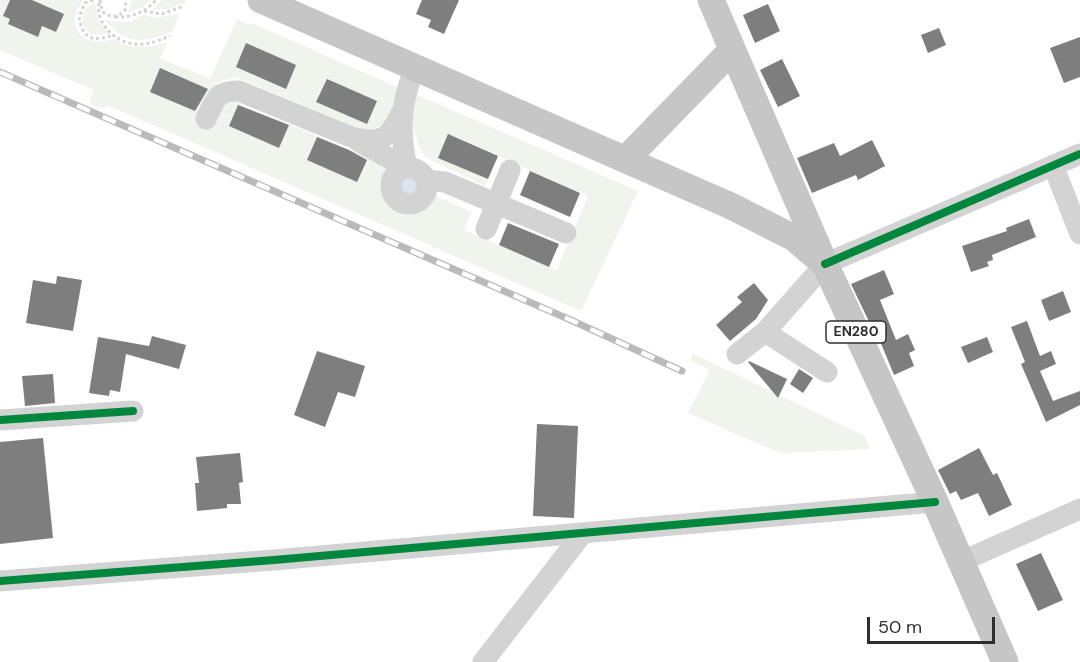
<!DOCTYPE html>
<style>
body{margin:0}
#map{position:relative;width:1080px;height:662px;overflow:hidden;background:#fff;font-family:"DM Sans",sans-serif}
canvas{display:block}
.scale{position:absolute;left:867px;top:617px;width:128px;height:27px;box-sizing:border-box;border:3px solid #2e2e2e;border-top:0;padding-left:8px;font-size:18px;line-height:21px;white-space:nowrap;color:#2e2e2e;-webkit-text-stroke:4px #fff;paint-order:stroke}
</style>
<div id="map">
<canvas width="1080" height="662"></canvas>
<div class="scale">50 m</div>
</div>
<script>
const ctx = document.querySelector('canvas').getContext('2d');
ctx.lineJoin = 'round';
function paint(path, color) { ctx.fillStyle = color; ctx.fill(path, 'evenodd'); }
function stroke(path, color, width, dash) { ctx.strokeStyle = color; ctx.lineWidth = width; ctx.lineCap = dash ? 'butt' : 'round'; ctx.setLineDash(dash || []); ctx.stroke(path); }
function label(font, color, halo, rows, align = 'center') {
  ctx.font = font + ' "DM Sans",sans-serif'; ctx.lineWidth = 6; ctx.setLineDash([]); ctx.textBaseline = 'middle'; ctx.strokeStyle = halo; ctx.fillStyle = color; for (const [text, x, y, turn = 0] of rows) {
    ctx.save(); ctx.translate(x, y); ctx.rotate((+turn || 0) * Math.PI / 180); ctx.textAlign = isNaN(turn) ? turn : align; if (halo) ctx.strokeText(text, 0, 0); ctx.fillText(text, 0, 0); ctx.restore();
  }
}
paint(new Path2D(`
 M 0,0 L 10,0 L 3,16 L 10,19 L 8,24 L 37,37 L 42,26 L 56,32 L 64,14 L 32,0 L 84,0 C 62,23 83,51 113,39 C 131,50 148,48 168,42 L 160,58 L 210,79 L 237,19 L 249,25 L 252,23 L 399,88 C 393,107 388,127 366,132 L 236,77 L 218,82 L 201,120 L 232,101 L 389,166 C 369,205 411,232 435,196 L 472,212 L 464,230 L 557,270 L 588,196 L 498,156 L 485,186 L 425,157 L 418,144 L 409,112 L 413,93 L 638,191 L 581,311 L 107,105 L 105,109 L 89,103 L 94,90 L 0,50 Z
 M 132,0 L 152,0 L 141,8 L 128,13 Z
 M 162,0 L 186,0 L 185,3 L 167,9 L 152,10 Z
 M 95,2 L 98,20 L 109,34 L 91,35 L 82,23 L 84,10 Z
 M 180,13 L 172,32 C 144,42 126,46 105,20 L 122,22 L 131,21 L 143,15 L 157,18 Z
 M 693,354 L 865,436 L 870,449 L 780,453 L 688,413 L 710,370 L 690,360 Z`), '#f0f4ec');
paint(new Path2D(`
 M400 186a9 9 0 1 1 18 0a9 9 0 1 1-18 0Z`), '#dae5f0');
paint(new Path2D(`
 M 10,0 L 32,0 L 64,14 L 56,32 L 42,26 L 38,37 L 8,24 L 10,19 L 3,16 Z
 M 422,0 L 459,0 L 444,34 L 428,27 L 431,20 L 416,14 Z
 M 768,4 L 780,31 L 755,43 L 743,15 Z
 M 939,28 L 946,45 L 928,53 L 921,35 Z
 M 1080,37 L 1080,77 L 1064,83 L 1050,48 Z
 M 246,43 L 296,65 L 286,89 L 236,67 Z
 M 782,59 L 800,96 L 778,107 L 760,70 Z
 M 160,68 L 208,89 L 195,111 L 150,92 Z
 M 327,79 L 377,101 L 367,124 L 316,102 Z
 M 238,105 L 289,125 L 279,148 L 229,126 Z
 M 448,134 L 498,156 L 488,179 L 438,158 Z
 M 317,137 L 349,150 L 367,160 L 357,182 L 307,160 Z
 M 872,140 L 885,166 L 858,180 L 856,175 L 812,193 L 797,158 L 834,143 L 840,156 Z
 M 530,171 L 580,193 L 570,217 L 520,195 Z
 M 1029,219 L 1036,237 L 992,255 L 993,260 L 987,262 L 989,266 L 971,272 L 962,246 L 1007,231 L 1006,228 Z
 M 508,223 L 559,244 L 549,267 L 499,245 Z
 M 884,270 L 894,294 L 880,300 L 896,340 L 908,334 L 915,350 L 909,353 L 914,366 L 894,375 L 875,329 L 873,330 L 851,284 Z
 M 57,276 L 82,280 L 73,331 L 26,323 L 33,280 L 56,284 Z
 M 754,283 L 768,300 L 756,319 L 730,341 L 716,325 L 742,302 L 737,297 Z
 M 1063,291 L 1071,312 L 1049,321 L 1041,300 Z
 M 1027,321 L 1040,356 L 1051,351 L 1056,364 L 1040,371 L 1053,401 L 1080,391 L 1080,405 L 1046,422 L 1021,364 L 1025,362 L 1011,327 Z
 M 152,336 L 186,345 L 179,369 L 126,354 L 120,392 L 110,390 L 109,396 L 89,393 L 98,337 L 149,346 Z
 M 987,337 L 993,352 L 968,363 L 961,347 Z
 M 317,351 L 365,366 L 355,397 L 338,392 L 325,427 L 294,415 Z
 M 749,361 L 787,379 L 778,398 L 748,362 Z
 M 799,369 L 813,378 L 803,393 L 790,384 Z
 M 53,374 L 55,403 L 25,406 L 22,376 Z
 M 537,424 L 578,426 L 574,518 L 533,516 Z
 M 43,438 L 53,538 L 0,544 L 0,442 Z
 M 979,448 L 993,475 L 997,473 L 1012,505 L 989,516 L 978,493 L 961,500 L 956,491 L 950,494 L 938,470 Z
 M 240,453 L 243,482 L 239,483 L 241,504 L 227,504 L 227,508 L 197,511 L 195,483 L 199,483 L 196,457 Z
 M 1041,553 L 1063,600 L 1038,611 L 1016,564 Z`), '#7e7e7e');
stroke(new Path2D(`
 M 93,0 L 85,3 L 79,17 C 83,40 93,42 113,35
 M 100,0 L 102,11 C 109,18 118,18 125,10 L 126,0
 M 99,3 C 95,24 117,44 137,44 C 149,45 160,40 170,36
 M 144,11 L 162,14 L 184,6
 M 115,17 C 132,18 145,12 156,0`), '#d3d3d3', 3, [3, 3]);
stroke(new Path2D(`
 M 206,119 C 215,101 216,90 239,91 L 351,137 C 381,144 388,140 401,113
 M 358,141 L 407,168
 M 1053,165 L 1080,234
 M 407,168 C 399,128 400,105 415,67
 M391 186a18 18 0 1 1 36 0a18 18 0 1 1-36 0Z
 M 425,180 L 445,182 L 566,233
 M 486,229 L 510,170
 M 765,332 L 825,264 L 1080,154
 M 737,354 L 765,332 L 827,372
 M 0,420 L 133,411
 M 960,562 L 1080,509
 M 0,581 L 274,560 L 935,502
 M 483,662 L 583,533`), '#d3d3d3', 21);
stroke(new Path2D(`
 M 261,0 L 731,206 L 794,238 L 821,261
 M 711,0 L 825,264 L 935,502 L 1005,662
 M 626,159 L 732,50`), '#c6c6c6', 27);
const rail = new Path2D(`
 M 0,72 L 573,321 L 682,371`);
stroke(rail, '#bababa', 7);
stroke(rail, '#fff', 4.5, [14]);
stroke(new Path2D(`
 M 825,264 L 1080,154
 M 0,420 L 133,411
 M 0,581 L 274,560 L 935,502`), '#00873e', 8);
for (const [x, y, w] of [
 [856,332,60]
]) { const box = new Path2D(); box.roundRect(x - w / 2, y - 11, w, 22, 4.5); ctx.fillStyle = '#fff'; ctx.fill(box); stroke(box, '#2e2e2e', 1.5); }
label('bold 14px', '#2e2e2e', null, [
 ["EN280",856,332]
]);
</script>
